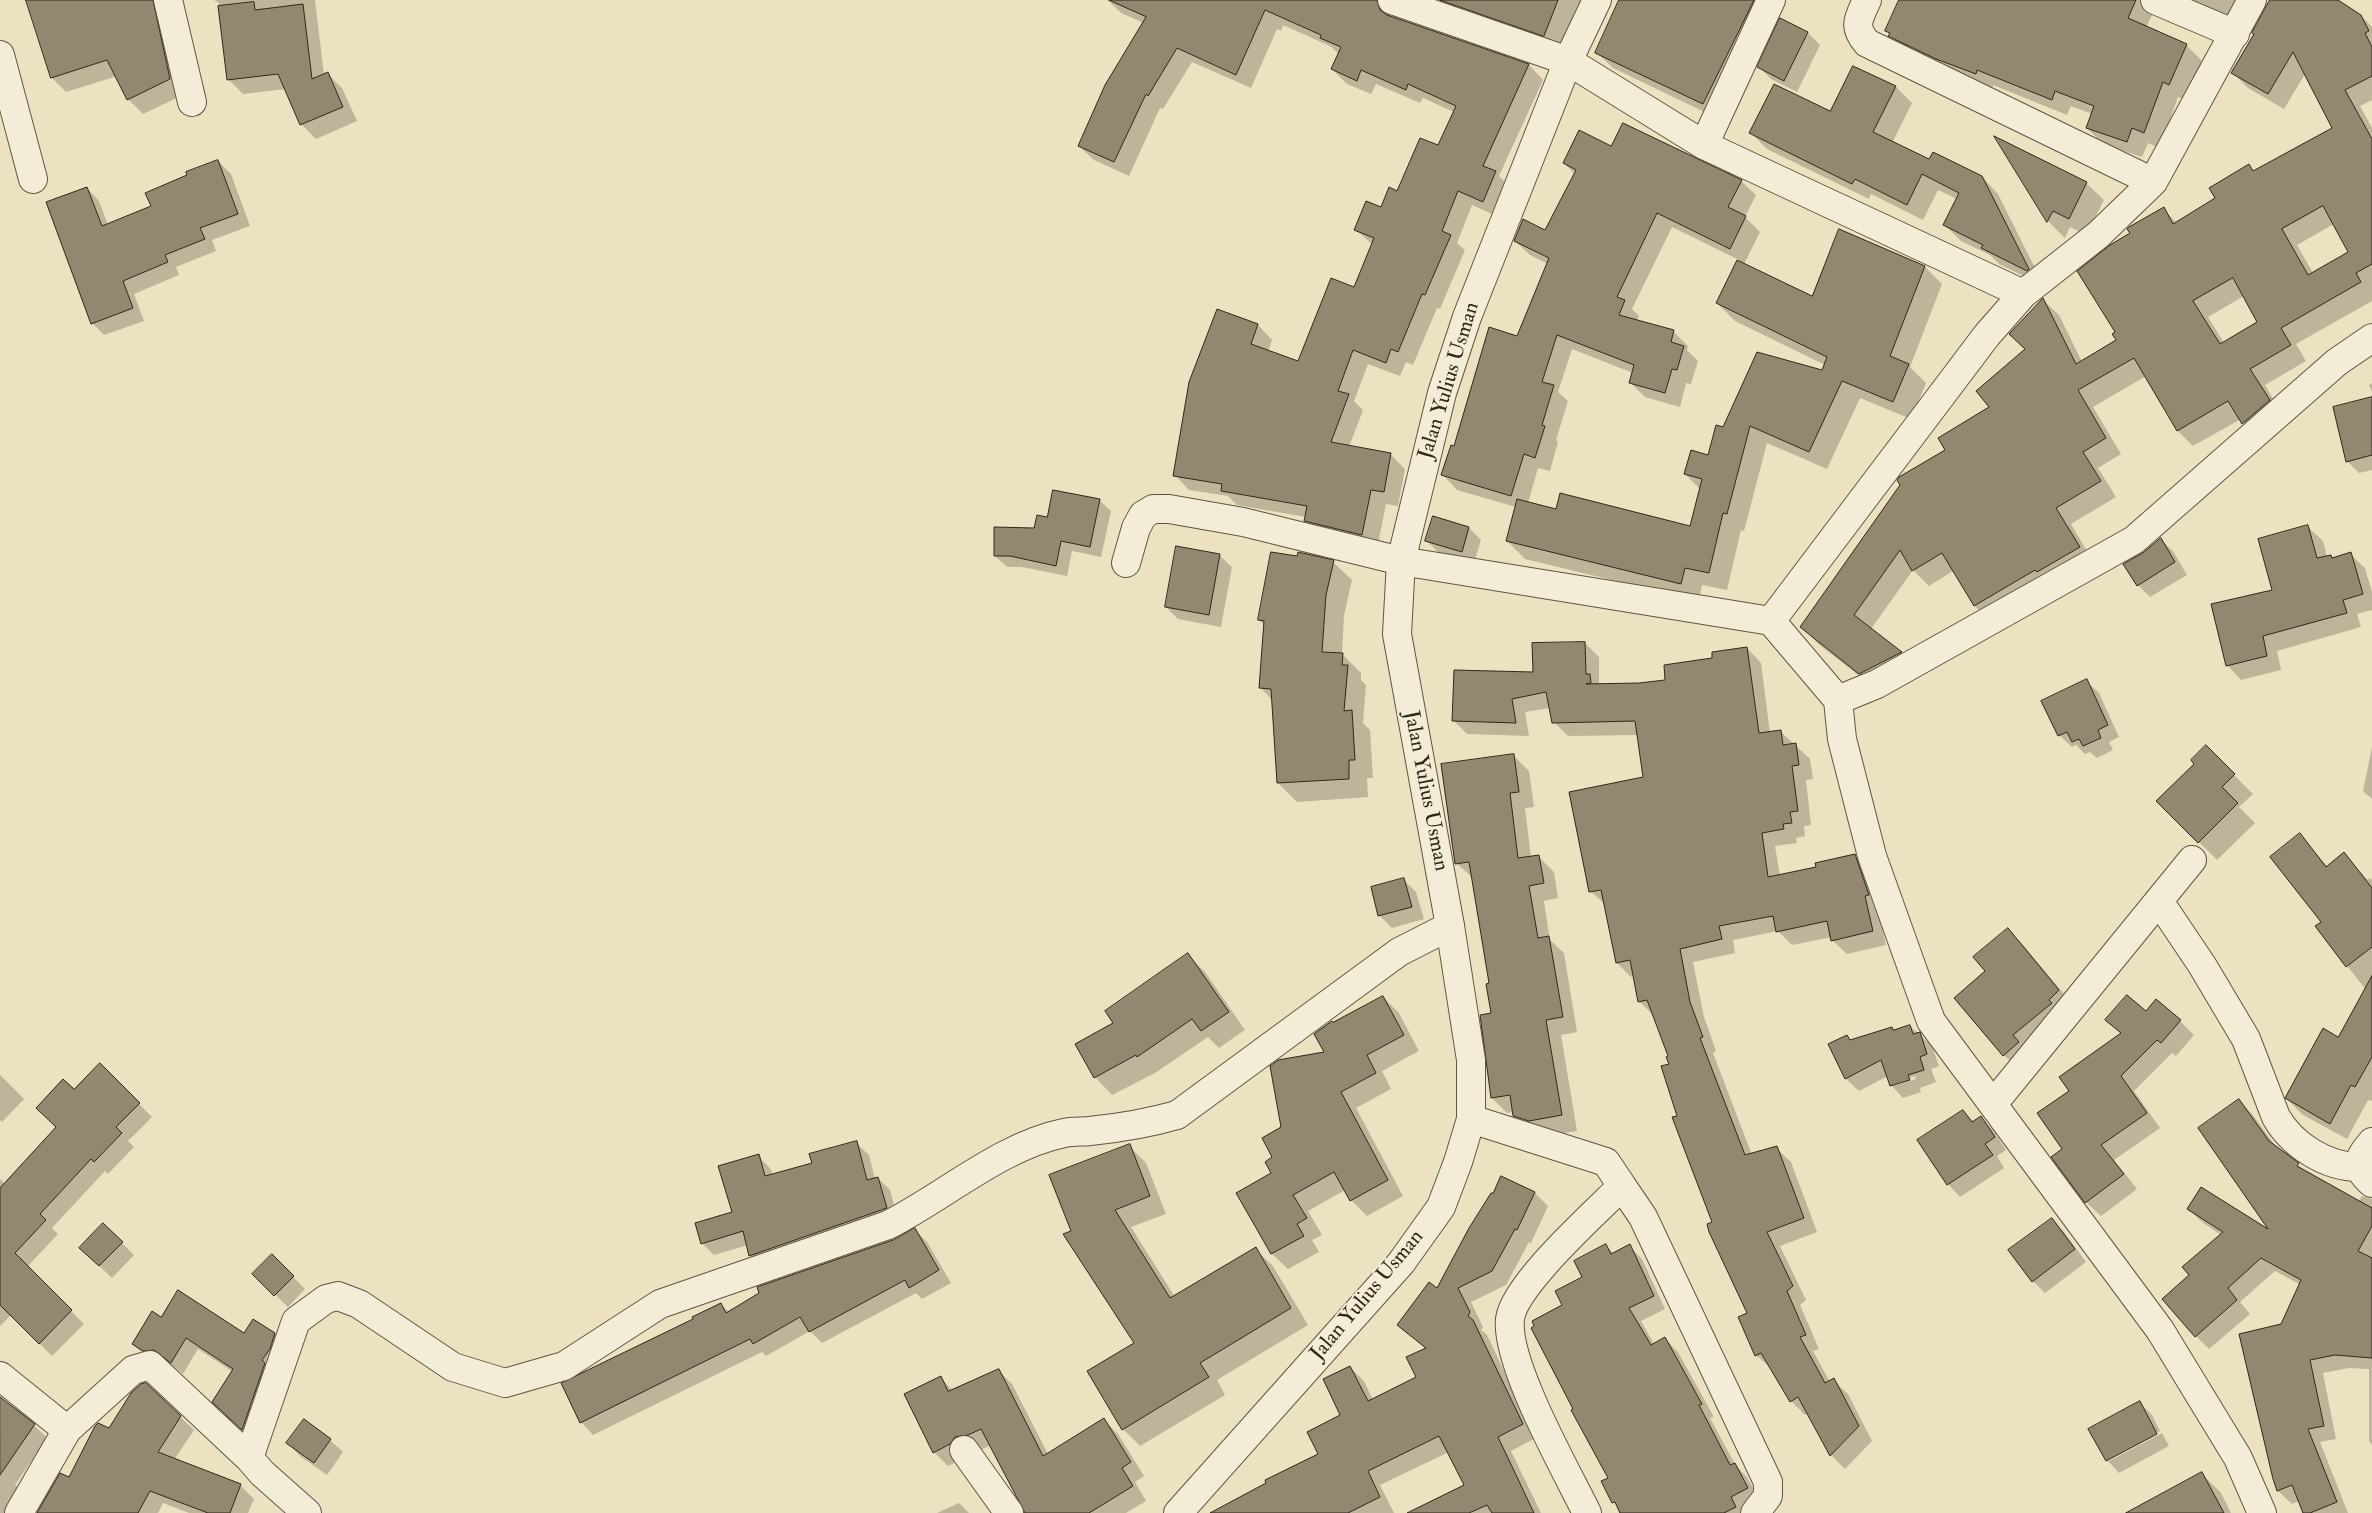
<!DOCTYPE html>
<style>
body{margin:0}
canvas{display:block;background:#ece1c0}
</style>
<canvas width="2372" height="1513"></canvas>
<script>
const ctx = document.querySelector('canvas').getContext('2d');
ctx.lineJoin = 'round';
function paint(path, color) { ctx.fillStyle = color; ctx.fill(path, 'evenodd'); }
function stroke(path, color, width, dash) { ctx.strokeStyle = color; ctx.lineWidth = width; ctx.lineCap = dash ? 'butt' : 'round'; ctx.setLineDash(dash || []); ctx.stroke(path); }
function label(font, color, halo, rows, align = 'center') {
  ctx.font = font + ' "IM FELL Double Pica",serif'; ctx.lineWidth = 4; ctx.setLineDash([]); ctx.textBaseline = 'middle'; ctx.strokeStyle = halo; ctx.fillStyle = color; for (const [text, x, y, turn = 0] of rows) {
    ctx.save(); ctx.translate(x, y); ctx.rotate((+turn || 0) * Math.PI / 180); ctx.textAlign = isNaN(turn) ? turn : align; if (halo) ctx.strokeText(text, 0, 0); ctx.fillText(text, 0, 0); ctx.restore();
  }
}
paint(new Path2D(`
 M 27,0 L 166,0 L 185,94 L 143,114 L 128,99 L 117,76 L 66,92 L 52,78 Z
 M 214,0 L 315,0 L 324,75 L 328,74 L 342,88 L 357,121 L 316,139 L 301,124 L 286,89 L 243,94 L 228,79 L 219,3 Z
 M 1108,0 L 1377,0 L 1392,18 L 1529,65 L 1543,80 L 1499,176 L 1510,187 L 1497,216 L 1472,205 L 1457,243 L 1465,250 L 1440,309 L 1437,308 L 1413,365 L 1406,362 L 1400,376 L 1368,364 L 1354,401 L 1363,410 L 1349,447 L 1390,454 L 1405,469 L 1398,506 L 1386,504 L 1377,549 L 1320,535 L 1306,521 L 1306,517 L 1237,505 L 1228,496 L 1189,490 L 1175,475 L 1217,310 L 1258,325 L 1272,340 L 1268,351 L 1299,362 L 1355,289 L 1373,245 L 1356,230 L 1382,209 L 1439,147 L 1454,112 L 1423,98 L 1420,103 L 1376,84 L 1371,94 L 1347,84 L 1332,69 L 1339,54 L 1330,46 L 1283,25 L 1281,31 L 1277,29 L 1251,88 L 1192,62 L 1163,109 L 1160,108 L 1129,176 L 1094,160 L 1079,146 L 1144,23 L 1121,13 Z
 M 1435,0 L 1582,0 L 1560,51 L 1447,12 Z
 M 1620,0 L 1781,0 L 1719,119 L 1613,68 L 1597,53 Z
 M 1900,0 L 2159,0 L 2146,28 L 2186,45 L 2202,61 L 2185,100 L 2178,97 L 2160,148 L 2148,143 L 2142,157 L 2103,144 L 2087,128 L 2092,114 L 2071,106 L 2067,115 L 1993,85 L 1992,89 L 1905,51 L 1887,31 Z
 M 2179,0 L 2267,0 L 2259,2 L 2243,29 Z
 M 2269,0 L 2336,0 L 2361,16 L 2372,27 L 2372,100 L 2360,106 L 2372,128 L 2372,301 L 2296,344 L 2306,361 L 2265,385 L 2284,417 L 2259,438 L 2241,419 L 2193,446 L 2178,431 L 2146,376 L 2093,407 L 2121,454 L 2098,468 L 2116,497 L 2071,524 L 2094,563 L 1990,621 L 1975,606 L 1953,571 L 1929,586 L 1913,570 L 1871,629 L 1901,653 L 1916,668 L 1876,689 L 1817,643 L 1802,627 L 1947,450 L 1991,408 L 2027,350 L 2043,300 L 2059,315 L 2082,362 L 2118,340 L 2116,333 L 2131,234 L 2163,209 L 2177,223 L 2217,198 L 2248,166 L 2255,172 L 2334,129 L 2305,74 L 2284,109 L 2248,88 L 2233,73 L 2255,34 ZM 2334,224 L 2350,253 L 2313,273 L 2297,245 ZM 2244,296 L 2259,323 L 2224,343 L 2208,317 Z
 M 1781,19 L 1808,33 L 1820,45 L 1797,92 L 1771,79 L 1759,67 Z
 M 1896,87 L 1912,103 L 1892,143 L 1929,161 L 1982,177 L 1998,194 L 2044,286 L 1999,264 L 1990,255 L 1961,241 L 1945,225 L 1957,199 L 1938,190 L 1923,220 L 1871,194 L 1869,199 L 1767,149 L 1751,133 L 1830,113 Z
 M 1997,139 L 2086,183 L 2104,200 L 2086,235 L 2070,227 L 2065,238 L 2048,221 Z
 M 1612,148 L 1741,181 L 1756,195 L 1745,217 L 1760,232 L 1744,264 L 1812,298 L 1925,267 L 1942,284 L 1910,367 L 1926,383 L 1911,419 L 1860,398 L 1827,469 L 1767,443 L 1744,531 L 1741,530 L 1727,590 L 1702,585 L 1699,601 L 1525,559 L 1507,541 L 1516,507 L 1457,490 L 1443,475 L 1455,448 L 1518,337 L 1548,264 L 1530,255 L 1515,241 L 1546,232 L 1576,175 L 1564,163 ZM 1672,227 L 1739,260 L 1717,303 L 1735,321 L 1825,365 L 1822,372 L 1723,429 L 1709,456 L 1685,474 L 1700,489 L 1690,527 L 1556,510 L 1528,503 L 1538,468 L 1550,471 L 1558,442 L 1556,440 L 1568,401 L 1558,392 L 1572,349 L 1633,373 L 1630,382 L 1645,397 L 1680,407 L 1686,383 L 1691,384 L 1698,361 L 1687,350 L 1688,346 L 1673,331 L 1637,321 L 1639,316 L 1632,309 Z
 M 218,161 L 231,174 L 250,226 L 212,240 L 216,251 L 176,267 L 179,275 L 134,294 L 144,321 L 104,335 L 92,323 L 87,188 L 99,201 L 108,225 L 152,207 L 189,176 Z
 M 2372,383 L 2372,392 L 2369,385 Z
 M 2372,399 L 2372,470 L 2359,473 L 2347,461 Z
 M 1099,500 L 1111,511 L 1101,557 L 1072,551 L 1067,576 L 1022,567 L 1007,567 L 995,556 L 1048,519 Z
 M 2308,527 L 2323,541 L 2327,557 L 2330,556 L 2333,559 L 2350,554 L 2365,568 L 2372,592 L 2372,610 L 2357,614 L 2361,627 L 2277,651 L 2281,670 L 2241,680 L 2227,665 L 2273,591 Z
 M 1469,528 L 1481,540 L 1474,563 L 1439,553 L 1427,541 Z
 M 2160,539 L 2173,551 L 2187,575 L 2150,597 L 2138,585 Z
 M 1219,555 L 1232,567 L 1221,627 L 1178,619 L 1166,607 Z
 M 1333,562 L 1352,580 L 1344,615 L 1342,654 L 1361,673 L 1361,680 L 1366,685 L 1363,723 L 1370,730 L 1373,778 L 1367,778 L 1368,797 L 1297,802 L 1278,783 L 1273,701 L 1260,687 L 1265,625 L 1259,620 Z
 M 1585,643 L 1599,657 L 1599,685 L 1639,684 L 1667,681 L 1714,659 L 1747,648 L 1761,663 L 1770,733 L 1781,732 L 1810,759 L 1813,779 L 1806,780 L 1811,825 L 1804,826 L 1805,836 L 1796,838 L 1797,843 L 1775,846 L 1780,876 L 1817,868 L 1855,856 L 1869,870 L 1886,945 L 1847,954 L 1832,940 L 1832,937 L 1792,945 L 1778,931 L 1733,940 L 1735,953 L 1693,962 L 1704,1017 L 1716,1051 L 1713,1053 L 1752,1155 L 1776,1148 L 1791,1162 L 1817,1232 L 1780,1246 L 1806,1300 L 1800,1305 L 1819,1349 L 1813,1351 L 1830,1382 L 1833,1380 L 1848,1394 L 1872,1441 L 1845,1469 L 1831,1455 L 1808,1413 L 1805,1415 L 1791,1401 L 1772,1369 L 1756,1355 L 1749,1313 L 1713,1223 L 1679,1116 L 1670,1057 L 1653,1015 L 1639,1001 L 1634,976 L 1631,977 L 1617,963 L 1606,905 L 1590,891 L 1644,778 L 1638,735 L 1568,736 L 1554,722 L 1550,708 L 1525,712 L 1529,736 L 1467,734 L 1453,720 Z
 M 2086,681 L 2099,693 L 2119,737 L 2109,742 L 2113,750 L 2097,758 L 2090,752 L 2085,754 L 2076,745 L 2072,747 L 2059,735 Z
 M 2206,747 L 2253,794 L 2239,807 L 2255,823 L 2217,860 L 2158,801 L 2196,764 Z
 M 2372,747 L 2372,799 L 2363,791 Z
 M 1514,756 L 1529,771 L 1534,807 L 1525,808 L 1531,857 L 1538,856 L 1554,872 L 1558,898 L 1544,901 L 1550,940 L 1564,953 L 1577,1032 L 1561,1035 L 1577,1131 L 1545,1136 L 1530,1131 L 1514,1115 L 1513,1112 L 1507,1113 L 1492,1098 L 1481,1016 L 1493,1014 L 1491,985 L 1473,878 L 1456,863 Z
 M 2300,835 L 2328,867 L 2344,854 L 2368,880 L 2370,878 L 2372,880 L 2372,1101 L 2368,1100 L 2347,1139 L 2303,1115 L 2288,1100 L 2323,1030 L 2339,1039 L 2366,990 L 2317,927 L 2323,922 Z
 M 1404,880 L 1416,892 L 1424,919 L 1392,928 L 1380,916 Z
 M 2008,930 L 2024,946 L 2074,1006 L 2020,1071 L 2004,1055 L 1986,971 Z
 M 1188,955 L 1205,972 L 1245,1030 L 1219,1048 L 1208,1037 L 1155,1073 L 1112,1095 L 1095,1077 L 1115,1023 Z
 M 1383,997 L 1399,1013 L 1419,1051 L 1382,1071 L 1391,1089 L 1356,1108 L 1403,1196 L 1367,1216 L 1351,1200 L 1345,1190 L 1308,1211 L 1322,1235 L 1312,1240 L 1319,1252 L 1288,1269 L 1272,1254 L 1238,1193 L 1273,1173 L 1274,1158 L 1282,1128 L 1326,1053 L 1333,1024 Z
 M 2146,1012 L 2180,1021 L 2194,1035 L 2176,1056 L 2172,1053 L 2134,1091 L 2160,1128 L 2114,1160 L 2137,1189 L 2101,1216 L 2086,1202 L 2053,1157 L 2063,1150 L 2071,1091 L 2121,1034 L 2107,1020 Z
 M 1910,1026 L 1932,1046 L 1939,1066 L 1931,1069 L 1936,1082 L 1920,1088 L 1921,1092 L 1903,1098 L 1891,1085 L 1888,1076 L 1859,1091 L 1846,1079 L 1829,1045 L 1847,1036 L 1852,1041 L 1892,1028 L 1895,1031 ZM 1915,1076 L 1916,1079 L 1896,1085 L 1896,1083 Z
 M 100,1065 L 152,1117 L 128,1141 L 134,1147 L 108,1174 L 105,1171 L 52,1228 L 58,1234 L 27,1267 L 84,1324 L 52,1356 L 11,1315 L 0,1326 L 0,1179 L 5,1184 L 57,1128 L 74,1091 Z
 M 0,1075 L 24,1099 L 2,1122 L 0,1120 Z
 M 2239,1101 L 2252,1114 L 2277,1148 L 2308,1174 L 2358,1202 L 2362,1196 L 2372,1199 L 2372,1445 L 2369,1441 L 2369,1369 L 2349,1368 L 2323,1373 L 2336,1439 L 2320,1442 L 2348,1513 L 2304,1513 L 2299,1501 L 2292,1504 L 2278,1491 L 2274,1479 L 2282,1326 L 2301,1285 L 2275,1271 L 2240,1302 L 2250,1314 L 2209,1349 L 2196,1336 L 2191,1275 L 2221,1235 L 2202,1222 L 2188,1209 L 2273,1233 Z
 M 1963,1111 L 1974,1122 L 1981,1118 L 1993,1130 L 2006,1150 L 1997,1156 L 2004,1168 L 1960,1197 L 1948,1184 Z
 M 856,1143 L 869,1155 L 875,1179 L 878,1178 L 890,1190 L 898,1220 L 762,1268 L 751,1256 L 748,1245 L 714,1255 L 702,1243 L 733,1213 L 758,1156 L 770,1168 L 773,1175 L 813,1164 Z
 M 1129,1146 L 1146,1163 L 1166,1214 L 1131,1227 L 1175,1297 L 1255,1249 L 1273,1266 L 1308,1325 L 1217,1380 L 1225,1395 L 1140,1446 L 1123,1429 L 1135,1344 L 1072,1232 Z
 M 1535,1193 L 1548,1206 L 1531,1243 L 1529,1242 L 1506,1285 L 1471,1302 L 1483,1327 L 1481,1330 L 1487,1335 L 1536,1438 L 1511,1451 L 1541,1513 L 1410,1513 L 1466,1486 L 1449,1452 L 1380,1485 L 1394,1513 L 1239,1513 L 1320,1455 L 1342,1416 L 1350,1367 L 1364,1381 L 1373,1400 L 1417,1378 L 1426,1349 L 1398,1325 L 1437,1290 Z
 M 2052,1220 L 2064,1232 L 2086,1262 L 2045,1293 L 2033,1281 Z
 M 915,1230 L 927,1242 L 951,1283 L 922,1299 L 916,1293 L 822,1343 L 810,1331 L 766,1356 L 762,1352 L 593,1435 L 581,1422 L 695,1320 L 720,1304 L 729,1312 L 894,1241 Z
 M 122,1243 L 134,1255 L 112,1278 L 93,1260 Z
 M 1606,1246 L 1614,1254 L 1629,1246 L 1642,1259 L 1665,1309 L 1641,1321 L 1654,1344 L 1665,1339 L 1678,1352 L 1714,1417 L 1710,1418 L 1736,1466 L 1747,1477 L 1760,1501 L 1744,1513 L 1620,1513 L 1603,1482 L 1610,1478 L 1575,1410 L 1564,1306 Z
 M 272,1256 L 305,1289 L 288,1307 L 254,1274 Z
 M 161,1318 L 244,1334 L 274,1334 L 286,1346 L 254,1440 L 225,1413 L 233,1372 L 198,1349 L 183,1374 L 167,1361 L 156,1362 L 145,1355 L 133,1344 Z
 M 998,1370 L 1012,1384 L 1048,1454 L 1104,1420 L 1118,1434 L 1144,1476 L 1135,1482 L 1146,1501 L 1126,1513 L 1027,1513 L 991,1445 L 983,1449 L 969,1451 L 964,1458 L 948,1466 L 934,1452 L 940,1377 L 953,1391 Z
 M 145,1384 L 194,1430 L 174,1460 L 240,1485 L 254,1499 L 248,1513 L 189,1513 L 163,1503 L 158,1513 L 38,1513 Z
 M 0,1399 L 34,1425 L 47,1438 L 15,1485 L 19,1488 L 13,1513 L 0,1513 Z
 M 2140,1403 L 2152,1415 L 2160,1431 L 2109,1458 L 2109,1461 L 2162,1433 L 2169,1446 L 2119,1473 L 2107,1460 Z
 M 304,1421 L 330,1440 L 343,1452 L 327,1475 L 300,1456 L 288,1443 Z
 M 2202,1474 L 2221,1493 L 2231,1513 L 2129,1513 Z
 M 959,1503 L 969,1513 L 937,1513 Z`), '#0003');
const building = new Path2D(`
 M 26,0 L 153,0 L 170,79 L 127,100 L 107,60 L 51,78 Z
 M 1109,0 L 1377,0 L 1380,10 L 1387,15 L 1529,64 L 1483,166 L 1496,171 L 1483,202 L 1458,191 L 1442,231 L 1451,235 L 1425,295 L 1422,294 L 1398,352 L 1391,349 L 1386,363 L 1353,350 L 1338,391 L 1349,394 L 1331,442 L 1391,453 L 1384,492 L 1371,490 L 1362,535 L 1304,521 L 1307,506 L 1221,491 L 1222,484 L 1173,476 L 1189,382 L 1217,309 L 1258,324 L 1251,344 L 1298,361 L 1331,278 L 1354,287 L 1374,238 L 1354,230 L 1366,201 L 1381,207 L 1389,187 L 1397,191 L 1420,138 L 1438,145 L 1456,106 L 1408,84 L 1406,90 L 1361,70 L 1357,81 L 1331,69 L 1341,47 L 1320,38 L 1321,35 L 1265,10 L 1236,75 L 1177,48 L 1148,96 L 1146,94 L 1114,162 L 1078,146 L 1105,85 L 1146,17 Z
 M 1440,0 L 1558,0 L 1544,36 Z
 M 1619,0 L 1754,0 L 1703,104 L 1595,53 Z
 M 1899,0 L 2136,0 L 2128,18 L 2187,44 L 2169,85 L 2163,82 L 2144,133 L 2132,128 L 2127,142 L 2086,128 L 2094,106 L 2055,91 L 2052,100 L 1977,70 L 1976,74 L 1936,59 L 1888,36 L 1890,33 L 1885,31 Z
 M 2270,0 L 2338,0 L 2361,15 L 2369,31 L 2365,33 L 2372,47 L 2372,76 L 2345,90 L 2372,139 L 2372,264 L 2356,273 L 2361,282 L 2281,328 L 2291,345 L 2250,369 L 2270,400 L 2242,424 L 2228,401 L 2177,431 L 2134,358 L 2078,390 L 2106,438 L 2083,452 L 2101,481 L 2056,508 L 2080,547 L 2037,572 L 2035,570 L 1974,606 L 1942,553 L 1912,571 L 1900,550 L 1854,615 L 1902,652 L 1859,674 L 1800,627 L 1900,485 L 1897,480 L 1899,477 L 1945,450 L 1938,438 L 1989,407 L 1976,391 L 2025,349 L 2009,334 L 2043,298 L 2076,364 L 2116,340 L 2112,334 L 2115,332 L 2077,271 L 2110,245 L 2130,233 L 2127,229 L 2129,227 L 2164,207 L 2173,224 L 2215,198 L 2209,188 L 2249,164 L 2253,171 L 2332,128 L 2293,52 L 2268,94 L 2231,73 L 2254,34 L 2252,33 ZM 2323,206 L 2348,252 L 2308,275 L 2282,229 ZM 2233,278 L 2257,322 L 2220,344 L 2193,301 Z
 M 254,2 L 255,10 L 303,4 L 312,79 L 328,72 L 343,107 L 300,125 L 278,74 L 227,80 L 218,6 Z
 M 1780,18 L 1808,32 L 1784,81 L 1757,67 Z
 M 1853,66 L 1896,86 L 1873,132 L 1929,159 L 1933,152 L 1982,176 L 2029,269 L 2027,271 L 1981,248 L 1983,245 L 1943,225 L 1959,193 L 1922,174 L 1907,205 L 1855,179 L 1852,184 L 1749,133 L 1774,84 L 1830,111 Z
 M 1623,123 L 1742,180 L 1728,207 L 1746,216 L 1730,249 L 1657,213 L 1617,297 L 1625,300 L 1619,315 L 1674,330 L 1671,342 L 1684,346 L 1677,370 L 1672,369 L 1665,393 L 1629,383 L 1634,365 L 1557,335 L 1542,382 L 1554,385 L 1542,425 L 1545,426 L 1535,458 L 1524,454 L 1511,496 L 1441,475 L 1451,445 L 1454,446 L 1489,327 L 1517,336 L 1549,258 L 1514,241 L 1523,219 L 1545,230 L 1576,170 L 1563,163 L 1579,130 L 1611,146 Z
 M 1994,136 L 2087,182 L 2069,219 L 2053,211 L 2047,222 Z
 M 218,160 L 238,214 L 200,228 L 205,239 L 165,255 L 168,262 L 123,281 L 133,308 L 91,324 L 46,202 L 87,187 L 102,226 L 151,206 L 145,193 L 187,175 L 186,172 Z
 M 1839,229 L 1925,266 L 1890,356 L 1909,364 L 1893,402 L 1842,381 L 1809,452 L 1750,426 L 1727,514 L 1723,513 L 1709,573 L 1685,568 L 1681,584 L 1506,541 L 1517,499 L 1556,509 L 1560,493 L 1690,526 L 1702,479 L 1684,474 L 1691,450 L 1708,455 L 1716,425 L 1723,427 L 1757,352 L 1822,370 L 1827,357 L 1716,303 L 1737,260 L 1812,296 Z
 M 2372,397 L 2372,455 L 2346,462 L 2333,407 Z
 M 1053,490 L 1100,499 L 1090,547 L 1061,541 L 1056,566 L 1010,556 L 994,556 L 994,527 L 1034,528 L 1037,515 L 1047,517 Z
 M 1433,516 L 1469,527 L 1462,552 L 1425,541 Z
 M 2308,525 L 2317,558 L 2331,555 L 2332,558 L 2351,552 L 2363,594 L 2343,600 L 2347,613 L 2263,636 L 2267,656 L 2226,666 L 2211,604 L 2272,590 L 2258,539 Z
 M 2161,538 L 2175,562 L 2137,586 L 2123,564 L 2144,552 Z
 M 1176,546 L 1220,554 L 1209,615 L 1165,607 Z
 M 1271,552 L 1297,556 L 1298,552 L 1334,560 L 1326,595 L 1322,652 L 1343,653 L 1342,665 L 1348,665 L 1344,711 L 1352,710 L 1355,760 L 1349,760 L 1349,779 L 1277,783 L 1271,689 L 1259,688 L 1264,621 L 1258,620 Z
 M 1585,642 L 1586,674 L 1590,674 L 1591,683 L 1586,684 L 1639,683 L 1665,680 L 1664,665 L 1712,658 L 1712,652 L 1747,647 L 1759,733 L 1781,730 L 1783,745 L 1796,743 L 1799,765 L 1792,766 L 1798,811 L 1790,812 L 1792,823 L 1783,824 L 1784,829 L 1762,833 L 1768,877 L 1816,867 L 1815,863 L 1855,854 L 1869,895 L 1865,896 L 1873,931 L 1831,941 L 1827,921 L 1776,932 L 1773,916 L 1719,926 L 1722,939 L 1680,949 L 1690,1002 L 1703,1037 L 1700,1038 L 1745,1155 L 1777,1146 L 1804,1218 L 1767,1232 L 1793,1286 L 1787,1291 L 1806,1335 L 1800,1337 L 1825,1383 L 1834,1378 L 1859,1426 L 1830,1456 L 1798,1397 L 1790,1402 L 1761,1353 L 1755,1356 L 1738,1317 L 1747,1313 L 1709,1232 L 1707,1224 L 1712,1222 L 1672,1117 L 1677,1116 L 1661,1066 L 1669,1064 L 1666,1057 L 1668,1056 L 1647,1000 L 1638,1002 L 1630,960 L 1616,963 L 1601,890 L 1589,892 L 1569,792 L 1643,777 L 1635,721 L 1552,723 L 1546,692 L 1512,699 L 1516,723 L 1452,721 L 1454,670 L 1533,672 L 1532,643 Z
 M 2087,679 L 2108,725 L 2098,730 L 2101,738 L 2083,746 L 2079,739 L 2072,742 L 2067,732 L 2058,736 L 2041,701 Z
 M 2206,745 L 2235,774 L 2222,787 L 2238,803 L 2198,843 L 2156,801 L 2194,764 L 2191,760 Z
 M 1514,754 L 1519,792 L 1510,793 L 1518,858 L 1539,855 L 1544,883 L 1529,886 L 1538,938 L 1549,936 L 1563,1017 L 1546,1020 L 1562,1115 L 1529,1121 L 1513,1116 L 1510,1095 L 1491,1098 L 1480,1015 L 1491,1013 L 1486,984 L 1489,983 L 1469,862 L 1455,864 L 1441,764 Z
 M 2300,833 L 2326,867 L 2344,852 L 2372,888 L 2372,947 L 2346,967 L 2315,926 L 2321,922 L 2270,857 Z
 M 1404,878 L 1412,907 L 1378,916 L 1371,887 Z
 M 2008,928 L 2059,990 L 2049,1000 L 2052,1003 L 2013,1035 L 2019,1042 L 2003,1056 L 1954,998 L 1985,971 L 1973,957 Z
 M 1188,953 L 1229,1012 L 1201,1031 L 1192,1019 L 1137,1057 L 1136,1055 L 1094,1078 L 1075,1044 L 1113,1023 L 1105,1011 Z
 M 2372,976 L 2372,1057 L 2355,1087 L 2351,1085 L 2330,1124 L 2285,1098 L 2323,1028 L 2338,1037 Z
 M 2127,995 L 2146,1011 L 2156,999 L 2181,1020 L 2161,1043 L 2157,1040 L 2121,1076 L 2147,1113 L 2101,1145 L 2124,1174 L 2085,1203 L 2051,1157 L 2062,1149 L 2037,1113 L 2069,1091 L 2059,1077 L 2121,1033 L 2105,1020 Z
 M 1383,996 L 1404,1035 L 1367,1055 L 1376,1073 L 1341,1092 L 1388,1180 L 1350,1201 L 1334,1172 L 1293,1195 L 1307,1218 L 1297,1224 L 1304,1236 L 1271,1254 L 1236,1193 L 1271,1173 L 1265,1162 L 1272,1157 L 1262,1138 L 1281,1127 L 1270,1066 L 1278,1060 L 1324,1052 L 1314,1034 L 1332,1021 L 1333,1022 Z
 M 1910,1025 L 1913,1034 L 1920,1032 L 1927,1054 L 1920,1057 L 1924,1070 L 1908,1075 L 1910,1080 L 1890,1086 L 1881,1060 L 1845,1079 L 1828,1044 L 1847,1035 L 1850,1040 L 1892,1027 L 1893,1030 Z
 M 100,1063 L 140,1103 L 116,1127 L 122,1133 L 94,1162 L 91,1159 L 40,1214 L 46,1220 L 15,1253 L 72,1310 L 39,1344 L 0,1305 L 0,1188 L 56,1127 L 36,1108 L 63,1079 L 74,1089 Z
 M 2239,1099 L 2269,1141 L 2299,1163 L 2297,1166 L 2372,1208 L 2372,1226 L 2358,1251 L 2372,1258 L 2372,1358 L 2335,1355 L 2310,1360 L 2324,1426 L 2308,1429 L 2337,1502 L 2310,1513 L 2303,1513 L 2292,1485 L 2277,1491 L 2273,1479 L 2239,1334 L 2281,1324 L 2301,1280 L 2261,1258 L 2228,1288 L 2237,1300 L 2195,1337 L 2162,1299 L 2189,1275 L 2182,1267 L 2223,1232 L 2187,1209 L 2201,1187 L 2268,1229 L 2198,1128 Z
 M 1963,1110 L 1972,1122 L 1981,1116 L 1995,1137 L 1985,1144 L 1993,1155 L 1947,1185 L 1917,1140 Z
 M 857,1141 L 867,1180 L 878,1177 L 887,1208 L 749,1256 L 743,1231 L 701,1244 L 695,1223 L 732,1212 L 718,1166 L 759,1154 L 765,1176 L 812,1163 L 809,1154 Z
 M 1130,1144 L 1150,1196 L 1115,1210 L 1170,1298 L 1256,1247 L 1291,1308 L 1200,1363 L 1209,1377 L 1122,1430 L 1087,1371 L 1134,1343 L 1063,1234 L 1071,1231 L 1049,1175 Z
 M 1501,1176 L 1535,1192 L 1517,1230 L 1515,1229 L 1492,1271 L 1458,1288 L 1470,1312 L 1468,1316 L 1473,1320 L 1523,1424 L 1498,1437 L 1534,1513 L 1492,1513 L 1487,1505 L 1469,1513 L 1407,1513 L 1464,1485 L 1439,1436 L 1368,1471 L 1380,1497 L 1348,1513 L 1210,1513 L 1266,1483 L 1265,1480 L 1318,1454 L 1307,1432 L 1340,1415 L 1323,1379 L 1350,1366 L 1368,1401 L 1416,1377 L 1406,1357 L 1426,1348 L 1397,1325 L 1429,1282 L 1437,1288 L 1469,1228 L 1491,1193 L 1493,1193 Z
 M 2052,1218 L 2075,1249 L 2032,1282 L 2008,1250 Z
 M 103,1223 L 123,1242 L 99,1266 L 79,1248 Z
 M 915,1228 L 939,1270 L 909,1288 L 905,1280 L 809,1332 L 800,1317 L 753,1344 L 750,1339 L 580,1423 L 561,1383 L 693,1319 L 692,1317 L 721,1303 L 726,1313 L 759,1293 L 757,1287 L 893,1240 Z
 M 1606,1244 L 1611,1254 L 1630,1244 L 1654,1296 L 1629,1308 L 1651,1345 L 1665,1337 L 1702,1404 L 1699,1405 L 1730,1465 L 1735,1463 L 1748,1488 L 1731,1497 L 1736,1507 L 1724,1513 L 1620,1513 L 1615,1502 L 1612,1503 L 1601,1481 L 1608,1478 L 1571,1410 L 1573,1409 L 1531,1328 L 1534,1326 L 1532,1321 L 1562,1305 L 1555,1291 L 1582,1277 L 1574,1261 Z
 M 272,1254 L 294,1276 L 274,1296 L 252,1274 Z
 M 178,1290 L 244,1333 L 253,1319 L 275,1333 L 270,1349 L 262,1360 L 265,1363 L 242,1430 L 212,1402 L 233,1369 L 186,1338 L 171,1363 L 154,1350 L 143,1351 L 132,1344 L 152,1311 L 161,1317 Z
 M 999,1369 L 1043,1456 L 1104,1418 L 1131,1462 L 1122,1468 L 1133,1486 L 1089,1513 L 1025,1513 L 981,1429 L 968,1435 L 955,1437 L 950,1444 L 933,1453 L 904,1394 L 941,1376 L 948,1391 Z
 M 146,1383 L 181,1416 L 158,1452 L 241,1484 L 230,1513 L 208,1513 L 150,1491 L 138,1513 L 37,1513 L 60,1473 L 69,1477 L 95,1426 L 98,1423 L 109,1428 L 131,1393 L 141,1384 Z
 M 0,1397 L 35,1424 L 0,1475 Z
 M 2140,1401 L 2157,1434 L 2106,1461 L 2088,1429 Z
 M 304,1419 L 331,1439 L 314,1463 L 286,1443 Z
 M 2202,1472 L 2224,1513 L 2126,1513 Z`);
paint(building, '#928870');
stroke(building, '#312719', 1);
const minor = new Path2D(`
 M 168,0 L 192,102
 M 1392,0 L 1568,61 L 1704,145 L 2023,294
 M 1867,0 C 1859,18 1852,26 1867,43 L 2153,182
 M 2155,0 L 2235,34
 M 0,55 L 33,179
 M 1704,145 L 1771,0
 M 1126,563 L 1136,528 L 1143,515 L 1153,509 L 1169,509 L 1243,522 L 1401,561 L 1771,621 L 1838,700 L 1877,684 L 2134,540 L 2337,362 L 2372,338
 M 1771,621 L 1987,335 L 2023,294 L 2098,235 L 2153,182 L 2252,0
 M 1838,700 L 1842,739 L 1872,856 L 1931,1021 L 2160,1330 L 2238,1458 L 2262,1513
 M 2159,901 L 2202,965 L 2246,1039 L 2276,1117 C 2292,1145 2326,1167 2359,1167
 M 1993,1104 L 2192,860
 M 1471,1119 L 1606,1162 L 1622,1186
 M 2372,1142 C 2358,1159 2353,1167 2372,1183
 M 0,1376 L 67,1430
 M 964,1450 L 1009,1513
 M 19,1513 L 67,1430 L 133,1370 L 150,1365 L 249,1458
 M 307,1513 L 262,1473 L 249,1458 L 296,1321 L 326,1299 L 338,1296 L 359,1304 L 453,1367 L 505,1383 L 564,1366 L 660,1304 L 888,1225 C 945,1196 1001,1146 1064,1133 C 1072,1131 1082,1132 1090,1131 C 1119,1128 1149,1123 1177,1115 L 1399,952 L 1450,926
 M 1587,1513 C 1566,1470 1505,1363 1510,1319 C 1514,1285 1596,1212 1622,1186 L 1643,1217 L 1768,1482 L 1768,1496 L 1755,1513`);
const tertiary = new Path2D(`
 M 1178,1513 L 1401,1263 L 1441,1207 L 1458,1162 L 1471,1119 L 1471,1060 L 1450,926 L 1397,634 L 1401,561 L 1442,393 L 1467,317 L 1568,61 L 1597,0`);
stroke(minor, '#605643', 30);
stroke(tertiary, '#605643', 30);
stroke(minor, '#f3ecd6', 28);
stroke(tertiary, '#f3ecd6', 28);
label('21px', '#312719', '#f3ecd6', [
 ["Jalan Yulius Usman",1450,381,-73],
 ["Jalan Yulius Usman",1425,791,79],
 ["Jalan Yulius Usman",1368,1296,-50]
]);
</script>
